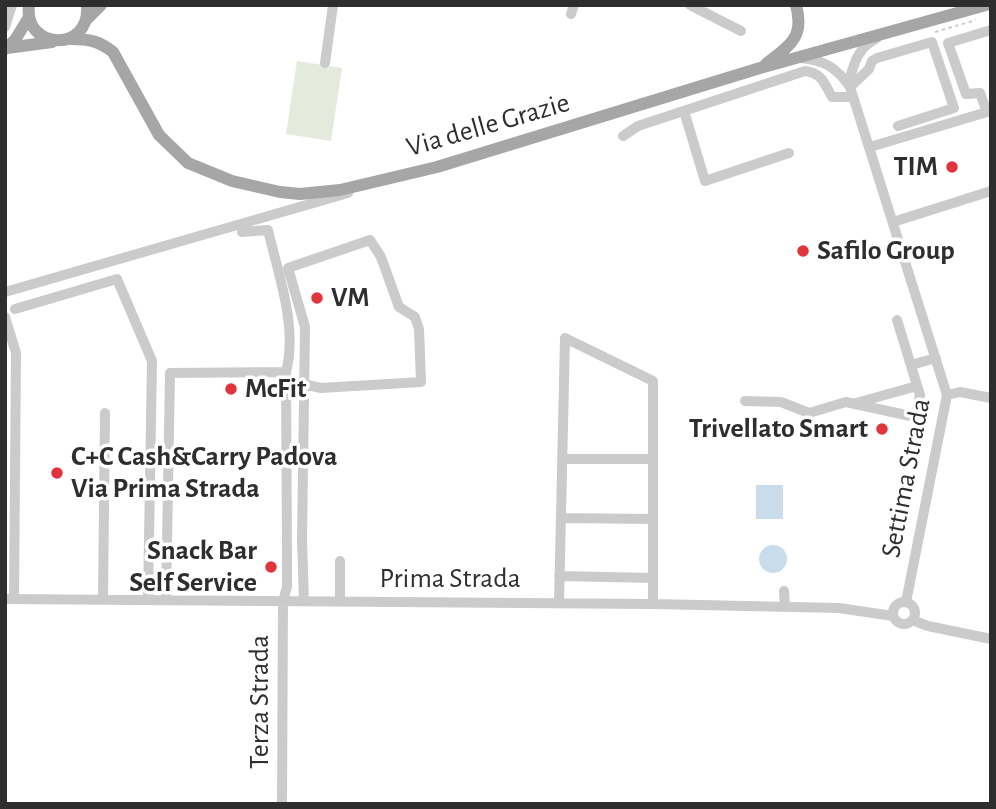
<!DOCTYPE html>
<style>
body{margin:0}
#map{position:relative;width:996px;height:809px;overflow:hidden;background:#fff;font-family:"Alegreya Sans",sans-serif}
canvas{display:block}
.frame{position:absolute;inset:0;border:7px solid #2e2e2e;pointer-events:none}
</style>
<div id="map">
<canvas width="996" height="809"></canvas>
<div class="frame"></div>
</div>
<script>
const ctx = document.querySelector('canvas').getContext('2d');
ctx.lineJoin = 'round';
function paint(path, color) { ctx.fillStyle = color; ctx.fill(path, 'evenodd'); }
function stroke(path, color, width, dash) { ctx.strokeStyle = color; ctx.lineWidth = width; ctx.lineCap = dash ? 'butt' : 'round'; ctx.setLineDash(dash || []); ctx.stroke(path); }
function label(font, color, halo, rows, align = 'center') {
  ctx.font = font + ' "Alegreya Sans",sans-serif'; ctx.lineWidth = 7; ctx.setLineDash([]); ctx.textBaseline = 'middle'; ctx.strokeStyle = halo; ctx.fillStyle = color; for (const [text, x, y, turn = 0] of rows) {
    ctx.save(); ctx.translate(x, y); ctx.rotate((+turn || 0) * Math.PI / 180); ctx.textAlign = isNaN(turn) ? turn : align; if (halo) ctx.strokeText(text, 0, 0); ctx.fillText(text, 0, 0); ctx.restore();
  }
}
paint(new Path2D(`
 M 297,61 L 342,68 L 331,141 L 286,134 Z`), '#e4ebdc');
paint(new Path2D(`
 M 756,485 L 783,485 L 783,519 L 756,519 Z
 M759 559a14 14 0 1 1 28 0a14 14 0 1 1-28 0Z`), '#c9dceb');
stroke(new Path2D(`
 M 935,32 L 976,20`), '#cbcbcb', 2, [3.5, 3.5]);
stroke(new Path2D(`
 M 690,5 L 741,31
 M 571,14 L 574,5
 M 5,27 L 12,5
 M 800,58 C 824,60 836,67 850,87 L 947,395 L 906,602
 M 325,63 L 333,5
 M 848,84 C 854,64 857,48 877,38
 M 850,87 L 869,69 L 872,61 L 877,58 L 932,42 L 954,108 L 898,126
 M 684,111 L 705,181 L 789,153
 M 623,136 L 638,126 L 805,71 C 822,73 824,83 832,97 L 853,97
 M 870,147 L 987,112 L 980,93 L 966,94 L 948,43 L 991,30
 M 893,222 L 991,191
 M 242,232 L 268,230 C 278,274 298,327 286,372
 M 5,292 L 348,193
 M 15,309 L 117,279 L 152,361 L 148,599
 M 5,317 L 16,353 L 14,599
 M 911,365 L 936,358
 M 303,384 L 321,388 L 421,382 L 419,329 L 415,317 L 399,307 L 381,257 L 370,240 L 288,268 L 305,327 L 302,540 L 304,601
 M 947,395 L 960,392 L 991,398
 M 745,401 L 781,402 L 809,413 L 846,402 L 915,417 L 920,395 L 897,320
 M 856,403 L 917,386
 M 562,459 L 653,459
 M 561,518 L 653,519
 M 340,561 L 340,601
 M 559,576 L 653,578
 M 784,591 L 785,607
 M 5,599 L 653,604 L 839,608 L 893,616
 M 103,599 L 105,413
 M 166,599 L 170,373 L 286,372 L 287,553 L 287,587 L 283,601 L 282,804
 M893 613a11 11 0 1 1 22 0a11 11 0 1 1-22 0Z
 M 559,603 L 565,338 L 653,381 L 653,604
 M 912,620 L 928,626 L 991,639`), '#cbcbcb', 10);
stroke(new Path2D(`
 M 29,5 C 23,50 91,54 87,5
 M 87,19 L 101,5
 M 71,39 C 89,39 99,41 113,52 L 159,135 L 188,163 L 232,181 L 280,192 L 300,194 L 340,190 L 437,167 L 760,68 L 986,5
 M 7,48 L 52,42
 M 5,49 L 15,40 L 29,17
 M 766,64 C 789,46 805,38 796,5`), '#a6a6a6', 12);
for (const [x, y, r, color] of [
 [952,167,7,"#e1343c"],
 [803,251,7,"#e1343c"],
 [317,298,7,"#e1343c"],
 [231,389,7,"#e1343c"],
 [882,429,7,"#e1343c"],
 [57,473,7,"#e1343c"],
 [271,567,7,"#e1343c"]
]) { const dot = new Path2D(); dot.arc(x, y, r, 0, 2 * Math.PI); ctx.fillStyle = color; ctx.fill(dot); stroke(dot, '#fff', 2.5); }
label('28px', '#2e2e2e', '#fff', [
 ["Via delle Grazie",488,125,-16],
 ["Settima Strada",906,478,-79],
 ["Prima Strada",450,579],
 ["Terza Strada",260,702,-90]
]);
label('bold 28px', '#2e2e2e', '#fff', [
 ["TIM",938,167,"right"],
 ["Safilo Group",817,251],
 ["VM",331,298],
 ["McFit",245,389],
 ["Trivellato Smart",868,429,"right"],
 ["C+C Cash&Carry Padova",71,457],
 ["Via Prima Strada",71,489],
 ["Snack Bar",257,551,"right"],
 ["Self Service",257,583,"right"]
], 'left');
</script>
